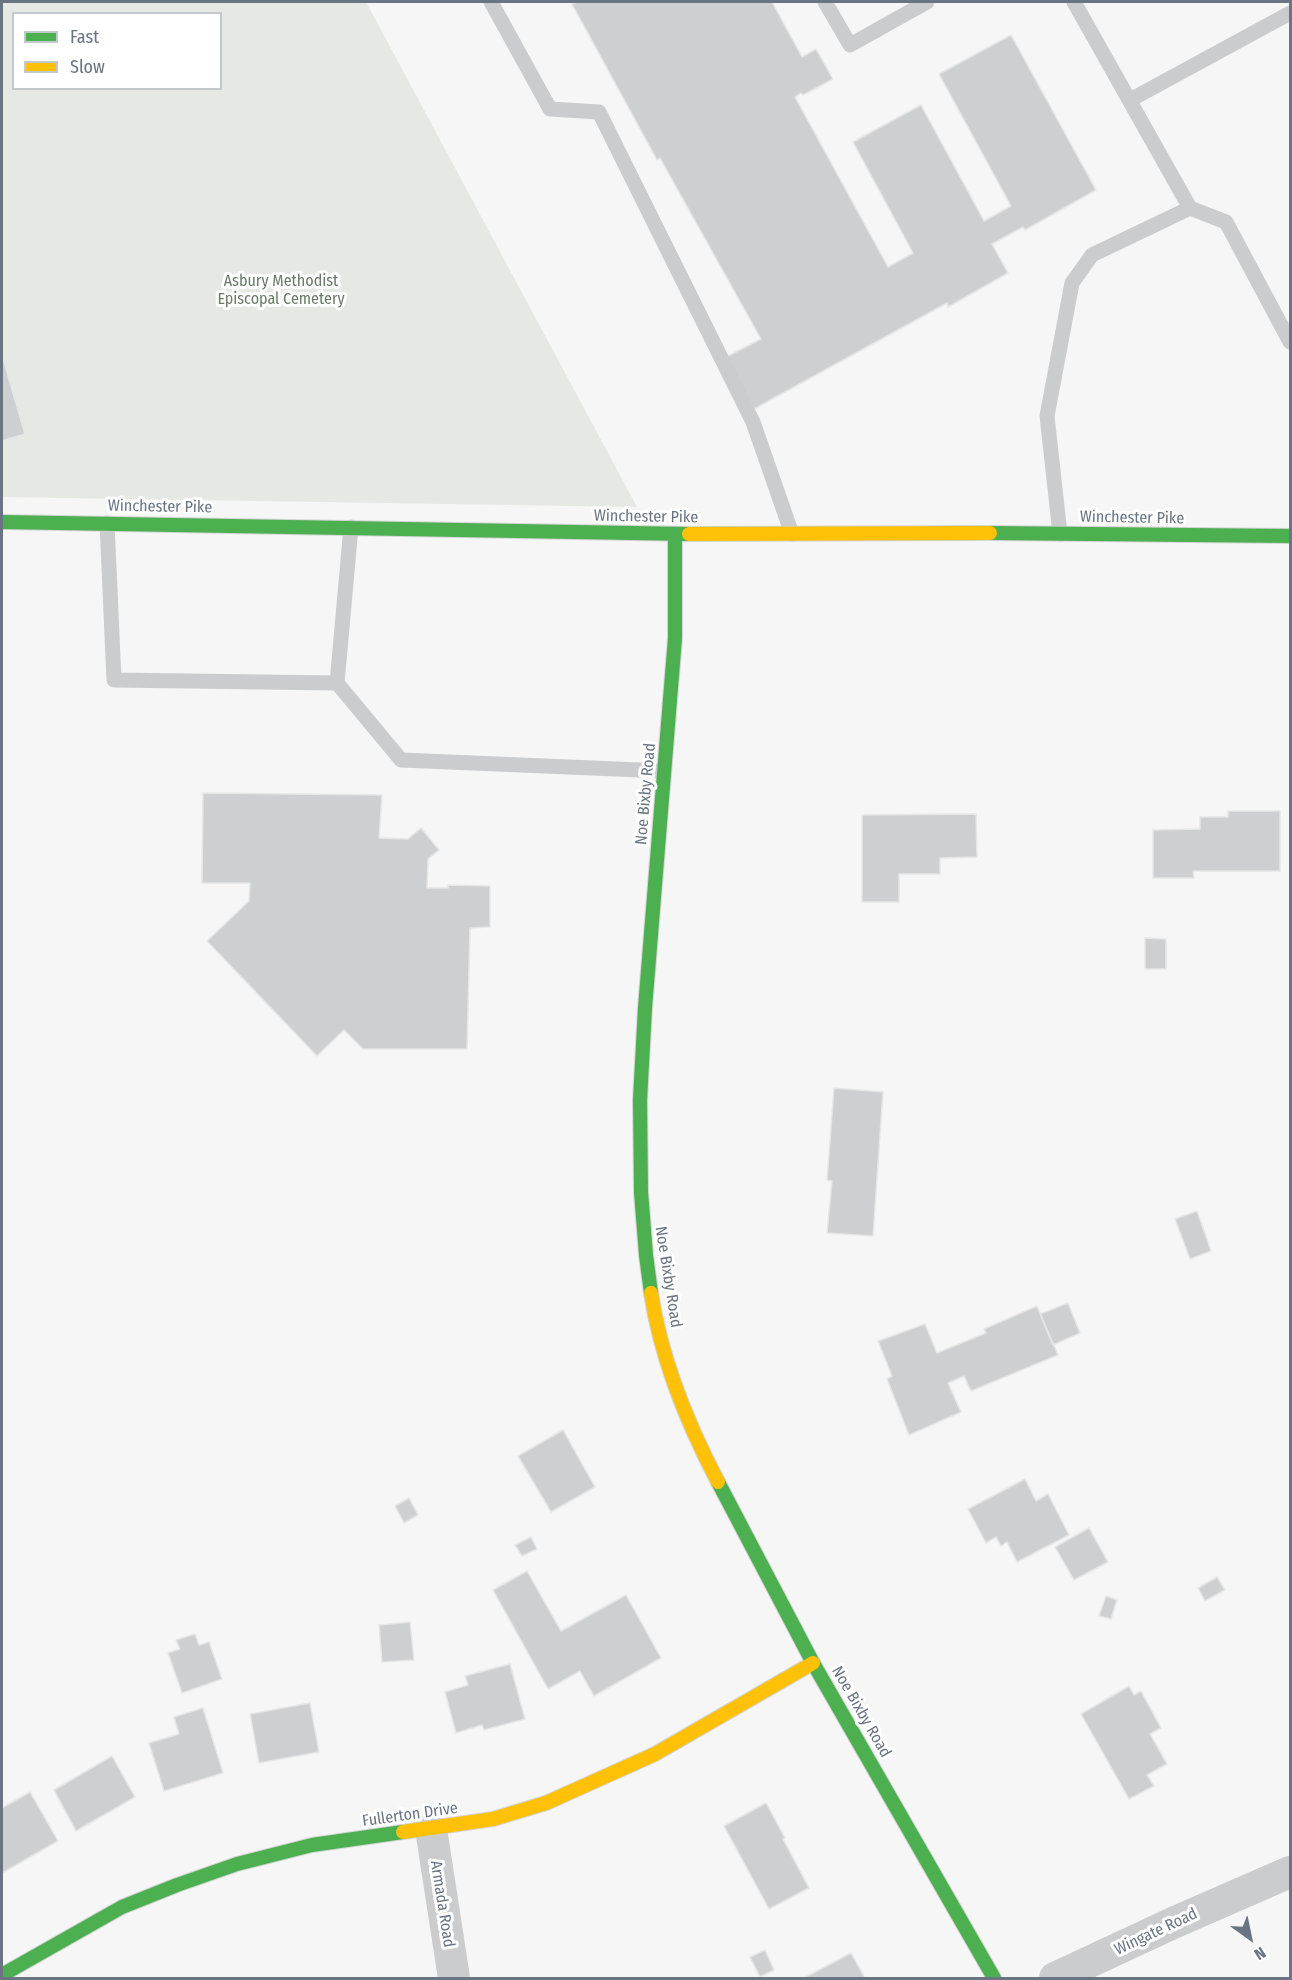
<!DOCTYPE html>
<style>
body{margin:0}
#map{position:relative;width:1292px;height:1980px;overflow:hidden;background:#f6f6f6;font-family:"Fira Sans Condensed",sans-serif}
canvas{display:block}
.frame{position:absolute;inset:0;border:3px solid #697583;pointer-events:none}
.legend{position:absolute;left:12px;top:12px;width:210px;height:78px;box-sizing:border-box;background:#fff;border:2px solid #c3c8cd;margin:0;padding:8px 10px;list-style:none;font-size:18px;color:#697583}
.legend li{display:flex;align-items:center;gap:12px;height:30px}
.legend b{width:30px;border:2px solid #c3c8cd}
.north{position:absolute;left:1220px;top:1908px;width:60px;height:60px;-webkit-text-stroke:4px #fff;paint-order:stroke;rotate:147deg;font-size:16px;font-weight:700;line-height:24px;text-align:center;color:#697583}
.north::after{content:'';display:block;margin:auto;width:21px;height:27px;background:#697583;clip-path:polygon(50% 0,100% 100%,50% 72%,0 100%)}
</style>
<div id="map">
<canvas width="1292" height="1980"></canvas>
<div class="frame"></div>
<ul class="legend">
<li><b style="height:8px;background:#4caf50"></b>Fast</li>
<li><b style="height:8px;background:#ffc107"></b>Slow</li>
</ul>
<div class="north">N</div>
</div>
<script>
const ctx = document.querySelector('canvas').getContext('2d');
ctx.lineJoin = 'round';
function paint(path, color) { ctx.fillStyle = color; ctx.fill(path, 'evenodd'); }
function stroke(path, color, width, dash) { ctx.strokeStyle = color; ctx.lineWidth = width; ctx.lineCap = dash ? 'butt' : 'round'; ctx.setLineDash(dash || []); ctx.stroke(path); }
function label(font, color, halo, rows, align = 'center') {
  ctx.font = font + ' "Fira Sans Condensed",sans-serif'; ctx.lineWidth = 6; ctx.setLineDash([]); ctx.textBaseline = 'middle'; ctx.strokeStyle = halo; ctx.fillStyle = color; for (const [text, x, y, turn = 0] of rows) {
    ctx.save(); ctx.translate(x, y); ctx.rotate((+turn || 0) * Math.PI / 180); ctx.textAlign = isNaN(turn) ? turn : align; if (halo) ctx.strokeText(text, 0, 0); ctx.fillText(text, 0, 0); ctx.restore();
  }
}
paint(new Path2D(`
 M 2,2 L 366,2 L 637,507 L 2,497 ZM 14,14 L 220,14 L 220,88 L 14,88 Z`), '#e5e8e3');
const building = new Path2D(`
 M 577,2 L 772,2 L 802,57 L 816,49 L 833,79 L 803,95 L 801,93 L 795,97 L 888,267 L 913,253 L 853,142 L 921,105 L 984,221 L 1011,206 L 939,74 L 1011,35 L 1096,190 L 1025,230 L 1023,227 L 992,244 L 1008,273 L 948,307 L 947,303 L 754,409 L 726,357 L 761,339 L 660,158 L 657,160 L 572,4 Z
 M 2,355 L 25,434 L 2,441 Z
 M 203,793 L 382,795 L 379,838 L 408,839 L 421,828 L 439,850 L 428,859 L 427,888 L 448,888 L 448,885 L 490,886 L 490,927 L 470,928 L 467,1049 L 363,1049 L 344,1030 L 317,1056 L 207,941 L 249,901 L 250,883 L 202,883 Z
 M 1228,811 L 1280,811 L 1280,871 L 1193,871 L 1194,878 L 1153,878 L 1153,830 L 1200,829 L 1200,817 L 1228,817 Z
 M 976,814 L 977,857 L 940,858 L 940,874 L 899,874 L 899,902 L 862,902 L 862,815 Z
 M 1145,938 L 1166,939 L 1166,969 L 1145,969 Z
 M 834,1088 L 883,1092 L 873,1236 L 827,1233 L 832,1181 L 827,1180 Z
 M 1197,1211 L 1211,1251 L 1190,1259 L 1175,1219 Z
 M 1068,1303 L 1080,1333 L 1053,1345 L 1040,1314 Z
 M 1037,1306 L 1058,1355 L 971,1391 L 964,1376 L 948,1383 L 961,1412 L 909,1435 L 887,1379 L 892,1376 L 878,1341 L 925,1324 L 937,1353 L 986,1333 L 984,1329 Z
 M 563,1430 L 595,1487 L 551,1512 L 518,1456 Z
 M 1025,1479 L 1036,1501 L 1048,1494 L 1069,1535 L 1017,1562 L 1007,1542 L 1001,1546 L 996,1537 L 986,1543 L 968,1509 Z
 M 409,1498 L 418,1515 L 404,1523 L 395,1506 Z
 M 1089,1528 L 1108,1562 L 1074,1580 L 1055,1547 Z
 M 531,1537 L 537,1549 L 522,1556 L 515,1545 Z
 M 527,1571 L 561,1631 L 626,1595 L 661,1658 L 594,1696 L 580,1671 L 548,1689 L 493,1590 Z
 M 1217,1577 L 1225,1590 L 1205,1601 L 1198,1588 Z
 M 1106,1596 L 1117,1600 L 1111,1619 L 1099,1616 Z
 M 410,1622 L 414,1660 L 382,1662 L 379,1625 Z
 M 195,1634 L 199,1645 L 209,1642 L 222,1679 L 182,1693 L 168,1653 L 180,1649 L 176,1640 Z
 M 510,1664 L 525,1719 L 484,1730 L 482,1725 L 456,1733 L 445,1692 L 468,1685 L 465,1676 Z
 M 1129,1686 L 1134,1695 L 1141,1691 L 1161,1728 L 1150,1734 L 1167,1764 L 1147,1775 L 1154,1786 L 1129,1799 L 1081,1714 Z
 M 310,1703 L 319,1752 L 259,1763 L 250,1714 Z
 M 203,1708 L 223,1773 L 164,1791 L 149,1743 L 179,1734 L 174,1717 Z
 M 112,1756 L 135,1797 L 76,1831 L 54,1790 Z
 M 30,1792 L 58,1841 L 2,1873 L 2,1808 Z
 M 766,1803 L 785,1838 L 783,1839 L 809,1888 L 769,1909 L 724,1826 Z
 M 765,1950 L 774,1970 L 760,1977 L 750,1957 Z
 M 851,1953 L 865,1978 L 804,1978 Z`);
paint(building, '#cecfd0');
stroke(building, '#e6e6e6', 1.5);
const fast = new Path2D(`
 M 2,522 L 689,534
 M 990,533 L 1290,536
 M 651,1293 L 646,1255 L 641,1192 L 640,1100 L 645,1008 L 675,638 L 675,534
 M 718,1482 L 813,1663 L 994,1978
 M 2,1975 L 122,1907 L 177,1885 L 237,1864 L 312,1845 L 403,1832`);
const slow = new Path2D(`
 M 689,534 L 990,533
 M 651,1293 C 661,1359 687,1423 718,1482
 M 403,1832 L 493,1819 L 546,1803 L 655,1754 L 813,1663`);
stroke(fast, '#d3d4d4', 16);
stroke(slow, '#d3d4d4', 16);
stroke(new Path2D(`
 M 491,2 L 550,109 L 599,112 L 753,422 L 792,534
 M 825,2 L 850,45 L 927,2
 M 1074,2 L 1190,208
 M 1130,100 L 1290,13
 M 107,523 L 114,680 L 337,683 L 351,527
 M 1060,534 L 1047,416 L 1072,283 L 1092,255 L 1190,208 L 1226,222 L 1290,342
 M 337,683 L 401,760 L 664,771`), '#cbcccd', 15);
stroke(new Path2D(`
 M 431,1829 L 454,1978
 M 1055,1978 L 1173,1923 L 1290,1872`), '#cbcccd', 32);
stroke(fast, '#4caf50', 14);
stroke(slow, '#ffc107', 14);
label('16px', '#6a7b68', '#fff', [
 ["Asbury Methodist",281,282],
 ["Episcopal Cemetery",281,300]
]);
label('16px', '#697583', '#fff', [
 ["Winchester Pike",160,507,1],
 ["Winchester Pike",646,517,1],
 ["Winchester Pike",1132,518,1],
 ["Noe Bixby Road",646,794,-85],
 ["Noe Bixby Road",668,1277,81],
 ["Noe Bixby Road",861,1712,60],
 ["Fullerton Drive",410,1815,-8],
 ["Armada Road",442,1904,81],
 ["Wingate Road",1156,1932,-25]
]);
</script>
